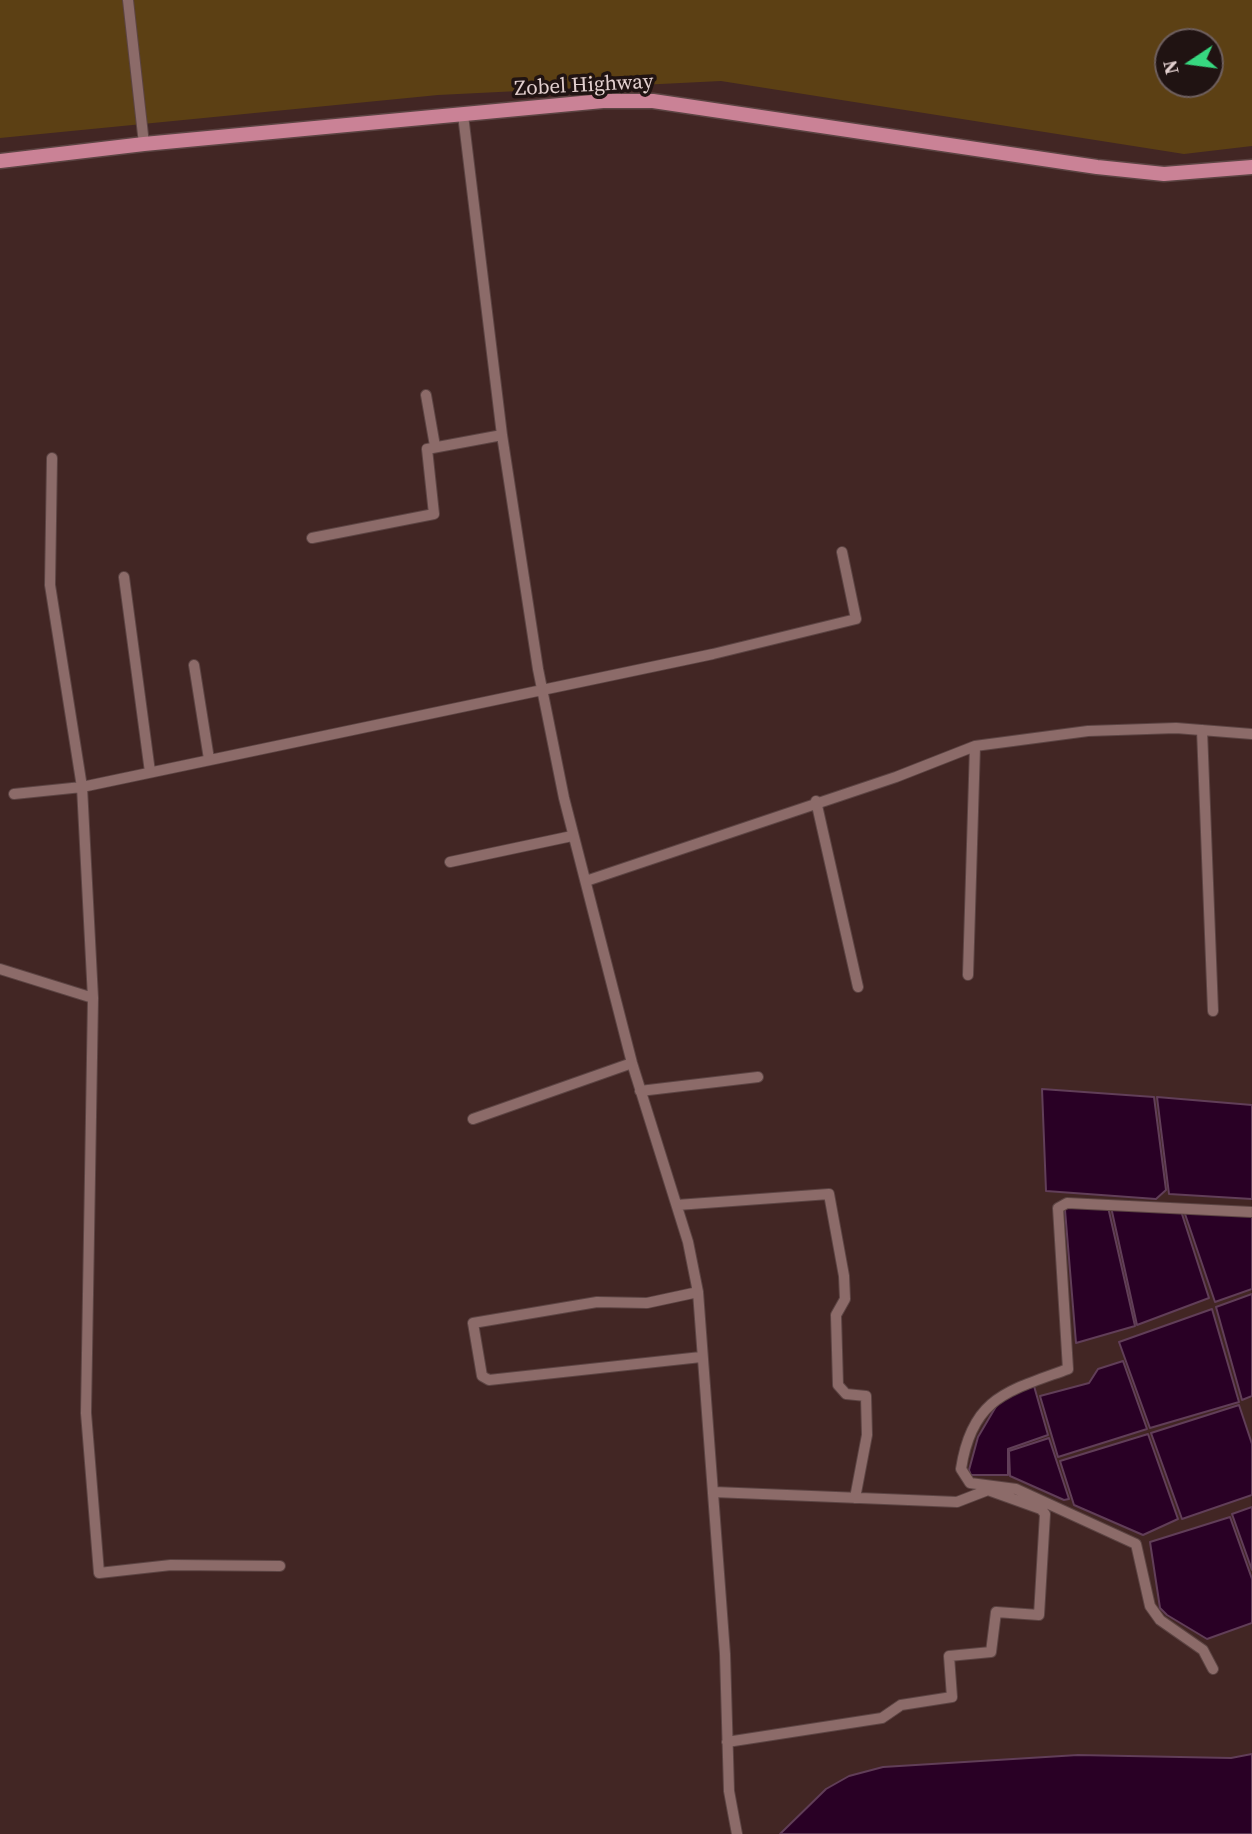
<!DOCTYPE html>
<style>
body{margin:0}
#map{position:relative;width:1252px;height:1834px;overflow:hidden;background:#422624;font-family:"Source Serif 4",serif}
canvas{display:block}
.north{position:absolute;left:1154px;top:28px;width:70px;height:70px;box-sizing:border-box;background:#201312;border:2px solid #6e5f5e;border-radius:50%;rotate:257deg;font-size:19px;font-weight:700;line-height:28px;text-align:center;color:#e3d0cf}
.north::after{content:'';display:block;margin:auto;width:24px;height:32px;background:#37d880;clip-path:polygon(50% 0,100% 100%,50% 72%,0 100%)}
</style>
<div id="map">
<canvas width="1252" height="1834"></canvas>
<div class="north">N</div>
</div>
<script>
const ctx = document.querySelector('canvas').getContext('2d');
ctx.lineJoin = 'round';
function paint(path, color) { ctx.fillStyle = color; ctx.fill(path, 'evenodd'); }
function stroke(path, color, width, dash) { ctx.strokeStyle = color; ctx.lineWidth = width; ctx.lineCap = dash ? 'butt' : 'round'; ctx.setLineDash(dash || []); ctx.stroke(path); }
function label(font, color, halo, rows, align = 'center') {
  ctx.font = font + ' "Source Serif 4",serif'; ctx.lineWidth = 7; ctx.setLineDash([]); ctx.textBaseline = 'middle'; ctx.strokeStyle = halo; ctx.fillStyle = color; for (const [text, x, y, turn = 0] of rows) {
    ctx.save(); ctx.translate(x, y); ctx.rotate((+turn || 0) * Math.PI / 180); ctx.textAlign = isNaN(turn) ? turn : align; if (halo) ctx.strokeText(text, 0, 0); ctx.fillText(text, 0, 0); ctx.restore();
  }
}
paint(new Path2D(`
 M 0,0 L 1252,0 L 1252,146 L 1184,154 L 721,81 L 438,95 L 0,138 ZM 1168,42 L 1210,42 L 1210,84 L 1168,84 Z`), '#5c4014');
const water = new Path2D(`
 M 1042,1089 L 1154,1097 L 1166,1190 L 1156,1199 L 1046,1191 Z
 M 1157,1097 L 1252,1105 L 1252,1199 L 1169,1194 Z
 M 1068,1206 L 1108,1207 L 1135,1326 L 1076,1343 L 1065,1210 Z
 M 1111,1207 L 1181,1211 L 1209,1298 L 1137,1325 Z
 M 1184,1211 L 1252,1215 L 1252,1289 L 1215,1302 Z
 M 1252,1294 L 1252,1396 L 1242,1400 L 1216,1307 Z
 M 1212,1309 L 1239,1402 L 1150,1428 L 1119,1342 Z
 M 1123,1361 L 1147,1429 L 1058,1457 L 1040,1396 L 1089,1383 L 1098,1369 Z
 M 1034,1386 L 1048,1435 L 1008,1449 L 1008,1475 L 971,1475 L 969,1470 L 978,1437 L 1001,1398 Z
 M 1239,1405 L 1252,1444 L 1252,1495 L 1182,1519 L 1151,1433 Z
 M 1148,1434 L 1178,1519 L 1143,1535 L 1074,1505 L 1060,1461 Z
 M 1049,1438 L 1069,1499 L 1064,1500 L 1010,1476 L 1009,1451 Z
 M 1252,1507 L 1252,1570 L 1232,1514 Z
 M 1230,1517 L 1252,1579 L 1252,1623 L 1207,1639 L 1167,1615 L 1160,1608 L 1150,1542 Z
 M 1252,1754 L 1252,1834 L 780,1834 L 826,1789 L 849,1776 L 883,1767 L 1078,1755 L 1231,1758 Z`);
paint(water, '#290025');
stroke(water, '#613e58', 2);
const street = new Path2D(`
 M 128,0 L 144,144
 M 463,115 L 502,435 L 538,669 L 564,798 L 632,1063 L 688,1242 L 698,1292 L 725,1654 L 729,1791 L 737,1834
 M 426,395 L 435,446
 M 312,538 L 434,514 L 427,449 L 502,435
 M 124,577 L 150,772
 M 194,665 L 209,759
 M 1202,730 L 1213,1011
 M 14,794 L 82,787 L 50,585 L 52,458
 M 816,801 L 858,987
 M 450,862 L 572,836
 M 586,881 L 896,777 L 975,746 L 1088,731 L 1176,728 L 1252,734
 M 0,969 L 93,998
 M 968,975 L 975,746
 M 640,1091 L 758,1077
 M 473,1119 L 632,1063
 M 677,1205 L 829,1194 L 844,1276 L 845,1299 L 836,1315 L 838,1385 L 846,1394 L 866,1396 L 867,1435 L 855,1498
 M 698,1292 L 647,1303 L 597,1302 L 473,1323 L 482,1376 L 489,1380 L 701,1357
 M 714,1492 L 957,1502 L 988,1490 L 1041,1509 L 1045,1514 L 1039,1615 L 996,1612 L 991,1652 L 949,1656 L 952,1697 L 901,1705 L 882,1718 L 727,1742
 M 280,1566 L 171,1565 L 99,1573 L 86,1413 L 93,998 L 82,787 L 713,654 L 856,619 L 842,552
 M 1213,1669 L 1203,1650 L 1160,1620 L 1150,1606 L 1136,1544 L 1016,1489 L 970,1483 L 961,1469 C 972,1397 1008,1391 1068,1369 L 1058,1208 L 1067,1203 L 1252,1212`);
const primary = new Path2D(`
 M 0,161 L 144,144 L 603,101 L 653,101 L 1097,167 L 1164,174 L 1252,167`);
stroke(street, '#5c4443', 12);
stroke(primary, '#5c4443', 17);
stroke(street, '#8c6b69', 10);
stroke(primary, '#ca8296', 14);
label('21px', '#e3d0cf', '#201312', [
 ["Zobel Highway",584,86,-3]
]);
</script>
